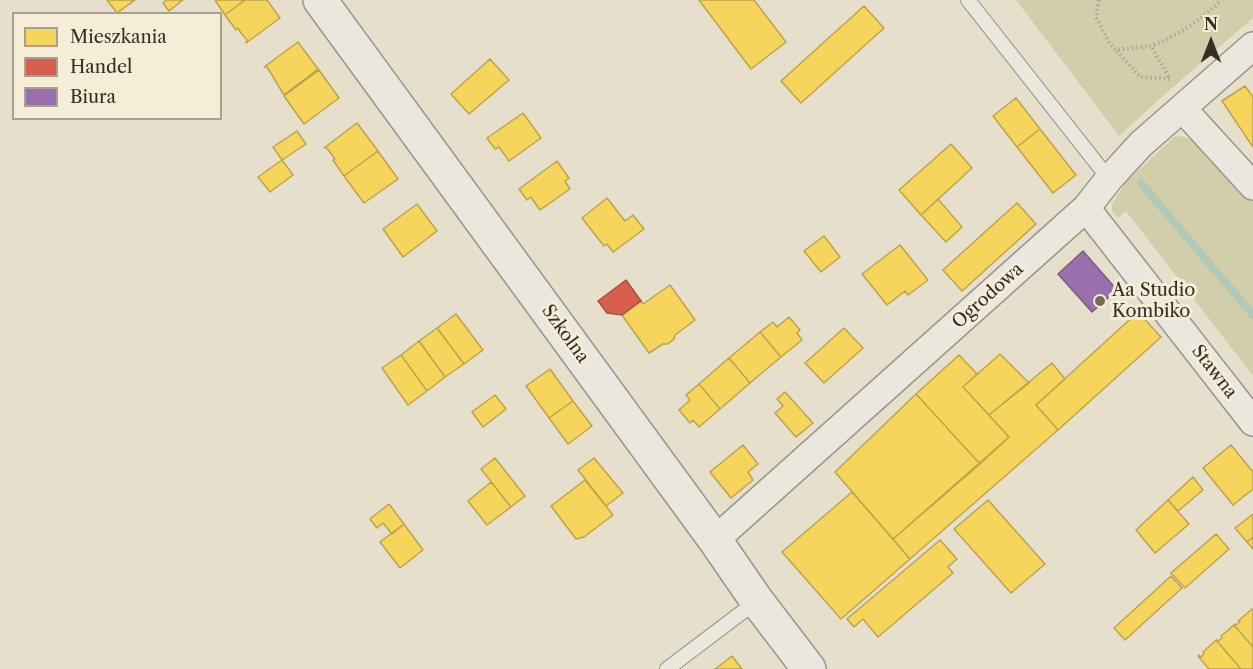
<!DOCTYPE html>
<style>
body{margin:0}
#map{position:relative;width:1253px;height:669px;overflow:hidden;background:#e6dfcc;font-family:"Libre Caslon Text",serif}
canvas{display:block}
.legend{position:absolute;left:12px;top:12px;width:210px;height:108px;box-sizing:border-box;background:#f5edd7;border:2px solid #a9a190;margin:0;padding:8px 10px;list-style:none;font-size:18px;color:#372e25}
.legend li{display:flex;align-items:center;gap:12px;height:30px}
.legend b{width:30px;border:2px solid #a9a190}
.north{position:absolute;left:1181px;top:12px;width:60px;height:60px;-webkit-text-stroke:4px #f5edd7;paint-order:stroke;rotate:0deg;font-size:16px;font-weight:700;line-height:24px;text-align:center;color:#372e25}
.north::after{content:'';display:block;margin:auto;width:21px;height:27px;background:#372e25;clip-path:polygon(50% 0,100% 100%,50% 72%,0 100%)}
</style>
<div id="map">
<canvas width="1253" height="669"></canvas>
<ul class="legend">
<li><b style="height:16px;background:#f6d55c"></b>Mieszkania</li>
<li><b style="height:16px;background:#d6604d"></b>Handel</li>
<li><b style="height:16px;background:#9970ab"></b>Biura</li>
</ul>
<div class="north">N</div>
</div>
<script>
const ctx = document.querySelector('canvas').getContext('2d');
ctx.lineJoin = 'round';
function paint(path, color) { ctx.fillStyle = color; ctx.fill(path, 'evenodd'); }
function stroke(path, color, width, dash) { ctx.strokeStyle = color; ctx.lineWidth = width; ctx.lineCap = dash ? 'butt' : 'round'; ctx.setLineDash(dash || []); ctx.stroke(path); }
function label(font, color, halo, rows, align = 'center') {
  ctx.font = font + ' "Libre Caslon Text",serif'; ctx.lineWidth = 6; ctx.setLineDash([]); ctx.textBaseline = 'middle'; ctx.strokeStyle = halo; ctx.fillStyle = color; for (const [text, x, y, turn = 0] of rows) {
    ctx.save(); ctx.translate(x, y); ctx.rotate((+turn || 0) * Math.PI / 180); ctx.textAlign = isNaN(turn) ? turn : align; if (halo) ctx.strokeText(text, 0, 0); ctx.fillText(text, 0, 0); ctx.restore();
  }
}
paint(new Path2D(`
 M 1016,0 L 1253,0 L 1253,18 L 1165,94 L 1119,136 Z
 M 1181,136 L 1200,142 L 1253,200 L 1253,376 L 1126,211 L 1118,218 L 1112,211 L 1112,204 L 1126,182 L 1174,137 Z`), '#d2cea9');
const homes = new Path2D(`
 M 107,0 L 135,0 L 117,13 Z
 M 166,0 L 183,0 L 169,11 L 163,3 Z
 M 215,0 L 245,0 L 225,15 Z
 M 245,0 L 267,0 L 280,18 L 246,43 L 247,40 L 241,33 L 238,28 L 236,30 L 225,15 Z
 M 699,0 L 754,0 L 786,42 L 751,69 Z
 M 864,6 L 884,28 L 801,103 L 781,81 Z
 M 298,42 L 318,69 L 284,95 L 267,67 L 264,67 Z
 M 490,59 L 509,80 L 469,114 L 451,94 Z
 M 319,70 L 339,98 L 304,124 L 284,96 Z
 M 1245,86 L 1253,97 L 1253,147 L 1222,101 Z
 M 1016,98 L 1040,129 L 1017,147 L 993,116 Z
 M 523,113 L 541,138 L 509,161 L 499,147 L 495,149 L 487,138 Z
 M 357,123 L 378,151 L 344,176 L 333,160 L 335,159 L 326,147 L 324,148 Z
 M 1040,129 L 1076,175 L 1053,193 L 1017,147 Z
 M 297,131 L 306,144 L 282,160 L 273,147 Z
 M 951,144 L 972,168 L 921,215 L 899,190 Z
 M 378,151 L 398,179 L 364,203 L 344,176 Z
 M 282,160 L 293,175 L 270,192 L 258,177 Z
 M 557,161 L 569,178 L 565,181 L 570,189 L 540,210 L 531,197 L 527,200 L 519,189 Z
 M 607,198 L 625,221 L 633,215 L 644,229 L 613,252 L 607,244 L 604,246 L 582,218 Z
 M 938,199 L 962,227 L 946,242 L 921,215 Z
 M 1017,203 L 1036,224 L 962,291 L 943,270 Z
 M 417,204 L 437,231 L 403,257 L 383,229 Z
 M 824,236 L 840,257 L 821,272 L 804,251 Z
 M 900,245 L 928,280 L 908,295 L 905,291 L 887,305 L 862,274 Z
 M 670,285 L 695,320 L 675,335 L 674,339 L 668,344 L 663,344 L 649,353 L 622,315 L 641,301 L 643,304 Z
 M 1138,312 L 1161,337 L 1058,430 L 1036,405 Z
 M 456,314 L 483,350 L 464,364 L 437,328 Z
 M 789,317 L 800,330 L 797,333 L 802,340 L 781,357 L 760,332 L 773,322 L 777,327 Z
 M 437,328 L 464,364 L 445,377 L 419,341 Z
 M 844,328 L 863,348 L 824,383 L 805,363 Z
 M 760,332 L 781,357 L 750,383 L 729,358 Z
 M 419,341 L 445,377 L 427,391 L 401,355 Z
 M 1000,354 L 1029,383 L 989,415 L 963,387 Z
 M 401,355 L 427,391 L 408,405 L 382,368 Z
 M 959,355 L 977,374 L 963,387 L 1009,437 L 980,464 L 916,394 Z
 M 729,358 L 750,383 L 720,409 L 699,384 Z
 M 1052,363 L 1065,379 L 1036,405 L 1058,430 L 910,559 L 893,539 L 1009,437 L 989,415 Z
 M 550,369 L 573,401 L 549,418 L 526,386 Z
 M 699,384 L 720,409 L 699,427 L 693,420 L 690,423 L 679,410 L 690,400 L 686,395 Z
 M 785,392 L 813,423 L 796,437 L 775,413 L 783,406 L 777,399 Z
 M 916,394 L 980,464 L 893,539 L 835,472 Z
 M 495,395 L 506,409 L 483,427 L 472,412 Z
 M 573,401 L 592,426 L 568,444 L 549,418 Z
 M 743,445 L 758,464 L 748,472 L 753,480 L 731,498 L 710,472 Z
 M 1231,445 L 1253,472 L 1253,489 L 1233,505 L 1203,468 Z
 M 495,458 L 525,496 L 511,507 L 481,469 Z
 M 594,458 L 623,493 L 606,506 L 578,470 Z
 M 1193,477 L 1203,490 L 1178,511 L 1168,500 Z
 M 585,480 L 613,515 L 584,537 L 576,539 L 551,506 Z
 M 491,482 L 511,507 L 487,525 L 468,501 Z
 M 852,492 L 910,559 L 841,619 L 782,552 Z
 M 988,500 L 1045,564 L 1011,593 L 954,529 Z
 M 1168,500 L 1189,524 L 1155,553 L 1136,530 Z
 M 389,504 L 404,524 L 392,534 L 383,523 L 377,528 L 370,519 Z
 M 1253,514 L 1253,537 L 1247,542 L 1235,528 Z
 M 404,524 L 423,550 L 400,568 L 380,542 Z
 M 1216,534 L 1229,549 L 1185,588 L 1171,573 Z
 M 1253,537 L 1253,549 L 1247,542 Z
 M 940,540 L 957,559 L 948,567 L 953,573 L 878,637 L 863,619 L 854,627 L 847,619 Z
 M 1171,576 L 1182,588 L 1125,640 L 1114,628 Z
 M 1252,609 L 1253,610 L 1253,647 L 1234,625 L 1235,624 L 1236,625 L 1240,622 L 1238,621 Z
 M 1234,625 L 1253,647 L 1253,668 L 1252,669 L 1241,669 L 1216,640 L 1217,640 L 1218,641 L 1222,638 L 1221,636 Z
 M 1216,640 L 1241,669 L 1209,669 L 1198,656 L 1199,655 L 1201,657 L 1204,654 L 1203,652 Z
 M 732,656 L 742,669 L 715,669 Z`);
paint(homes, '#f6d55c');
stroke(homes, '#bda34c', 1.5);
const shops = new Path2D(`
 M 626,280 L 641,301 L 622,315 L 607,313 L 598,301 Z`);
paint(shops, '#d6604d');
stroke(shops, '#a65141', 1.5);
const offices = new Path2D(`
 M 1083,251 L 1117,290 L 1092,312 L 1058,274 Z`);
paint(offices, '#9970ab');
stroke(offices, '#7c5c83', 1.5);
stroke(new Path2D(`
 M 1141,183 L 1253,315`), '#b2c9b7', 8);
const service = new Path2D(`
 M 968,0 L 1109,179
 M 667,669 L 757,601`);
const minor = new Path2D(`
 M 1182,108 L 1253,186
 M 1086,208 L 1253,422
 M 715,540 L 1086,208 L 1109,179 L 1141,144 L 1253,46`);
const tertiary = new Path2D(`
 M 320,0 L 715,540 L 757,601 L 809,669`);
stroke(service, '#9b968a', 16);
stroke(minor, '#9b968a', 30);
stroke(tertiary, '#9b968a', 36);
stroke(new Path2D(`
 M 1099,0 L 1096,17 L 1110,44 L 1116,50 C 1127,48 1139,48 1149,46 C 1169,42 1208,15 1221,0
 M 1117,51 L 1140,77 L 1170,79 L 1151,46`), '#aba8a0', 4, [1.5, 3]);
stroke(service, '#eae7de', 14);
stroke(minor, '#eae7de', 27);
stroke(tertiary, '#eae7de', 33);
for (const [x, y, r, color] of [
 [1100,301,6,"#746c5f"]
]) { const dot = new Path2D(); dot.arc(x, y, r, 0, 2 * Math.PI); ctx.fillStyle = color; ctx.fill(dot); stroke(dot, '#f5edd7', 2); }
label('18px', '#372e25', '#f5edd7', [
 ["Aa Studio",1112,291],
 ["Kombiko",1112,312]
], 'left');
label('18px', '#372e25', '#f5edd7', [
 ["Ogrodowa",988,296,-42],
 ["Szkolna",565,334,54],
 ["Stawna",1214,372,52]
]);
</script>
